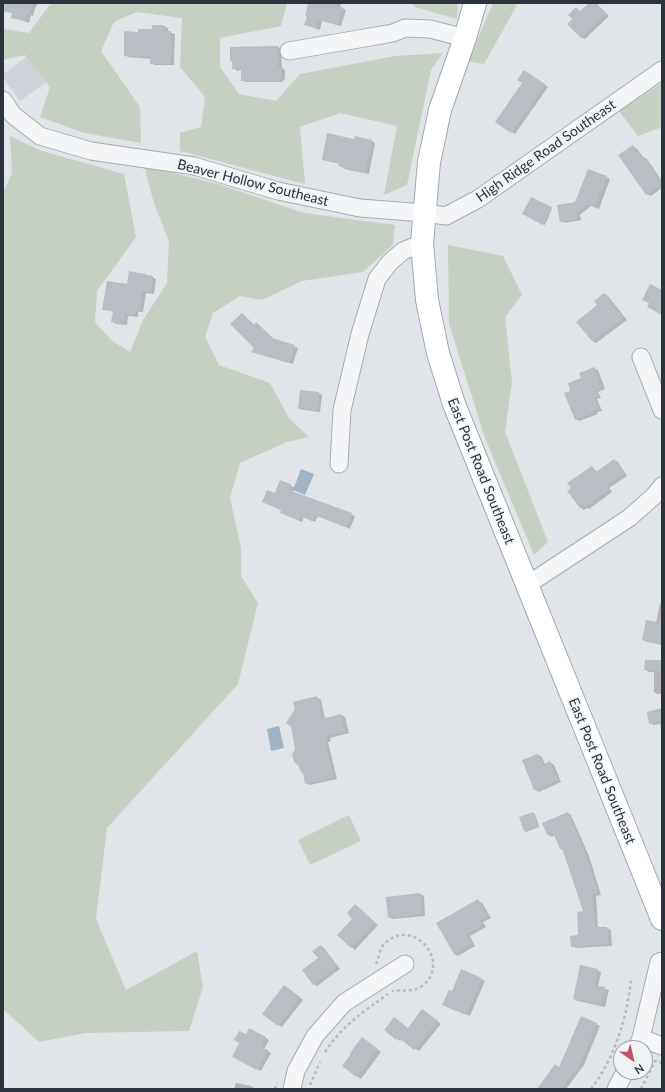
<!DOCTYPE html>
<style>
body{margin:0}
#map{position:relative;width:665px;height:1092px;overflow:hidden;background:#e1e4e8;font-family:Lato,sans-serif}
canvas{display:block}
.frame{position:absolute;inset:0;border:4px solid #2b333e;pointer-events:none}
.north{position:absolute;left:613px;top:1040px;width:40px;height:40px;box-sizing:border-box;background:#f0f3f6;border:1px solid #a1a6ac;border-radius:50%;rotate:146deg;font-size:11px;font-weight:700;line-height:16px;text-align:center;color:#2b333e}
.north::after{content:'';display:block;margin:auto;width:14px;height:18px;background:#c05369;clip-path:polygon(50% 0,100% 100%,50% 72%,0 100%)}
</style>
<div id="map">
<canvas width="665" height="1092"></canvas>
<div class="frame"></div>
<div class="north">N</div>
</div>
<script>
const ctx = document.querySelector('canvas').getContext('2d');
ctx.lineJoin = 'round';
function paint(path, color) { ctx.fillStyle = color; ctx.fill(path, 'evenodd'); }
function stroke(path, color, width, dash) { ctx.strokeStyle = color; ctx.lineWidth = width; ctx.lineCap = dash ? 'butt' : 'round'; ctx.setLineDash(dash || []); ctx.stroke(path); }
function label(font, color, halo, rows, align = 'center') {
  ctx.font = font + ' Lato,sans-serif'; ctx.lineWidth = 3; ctx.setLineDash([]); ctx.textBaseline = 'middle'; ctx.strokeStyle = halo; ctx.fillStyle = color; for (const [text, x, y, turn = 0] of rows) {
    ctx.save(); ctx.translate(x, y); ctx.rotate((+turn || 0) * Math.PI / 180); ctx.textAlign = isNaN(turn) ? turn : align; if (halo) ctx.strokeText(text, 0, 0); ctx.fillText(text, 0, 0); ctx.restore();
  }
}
paint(new Path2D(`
 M 31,54 L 49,80 L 20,101 L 3,78 L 3,74 Z`), '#cfd4da');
paint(new Path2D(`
 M 51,3 L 287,3 L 281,26 L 220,38 L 220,67 L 239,94 L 276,101 L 300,74 L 395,56 L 443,53 L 431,70 L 407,185 L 384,195 L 397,126 L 340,113 L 300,127 L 305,184 L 180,151 L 180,133 L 201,127 L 205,97 L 180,67 L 182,18 L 137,12 L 114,22 L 101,51 L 140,107 L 141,143 L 84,133 L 40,117 L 50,87 L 25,55 L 3,60 L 3,29 L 29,33 Z
 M 412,3 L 458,3 L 457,19 L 415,7 Z
 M 493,3 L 518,3 L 484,64 L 468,61 Z
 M 662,83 L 662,127 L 638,136 L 619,111 Z
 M 10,136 L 42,151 L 124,174 L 136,237 L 97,291 L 95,322 L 111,340 L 130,352 L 143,320 L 167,283 L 169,242 L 154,203 L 144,166 L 218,184 L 304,213 L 395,225 L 393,245 L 363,272 L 302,281 L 262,300 L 240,296 L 213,313 L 205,337 L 219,365 L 270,383 L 289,418 L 309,437 L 287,442 L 240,463 L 230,498 L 241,548 L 241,576 L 258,603 L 238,684 L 107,828 L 96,919 L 126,990 L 197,951 L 203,987 L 189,1031 L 86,1033 L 39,1042 L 3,1009 L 3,193 L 12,173 Z
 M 448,245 L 503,256 L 522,295 L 505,317 L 512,382 L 505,432 L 548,542 L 534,555 L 485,438 L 449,324 Z
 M 349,815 L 361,841 L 310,865 L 298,840 Z`), '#c7d1c3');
paint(new Path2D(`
 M 301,469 L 314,474 L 305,495 L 293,490 Z
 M 279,726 L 284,748 L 271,751 L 267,729 Z`), '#a0b4c5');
paint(new Path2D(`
 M 8,3 L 39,3 L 36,6 L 33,16 L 31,15 L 29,23 L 12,17 L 13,14 L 6,11 Z
 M 309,3 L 341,3 L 340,7 L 346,10 L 341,26 L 322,21 L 320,30 L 306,25 Z
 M 591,3 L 596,3 L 609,16 L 585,39 L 581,37 L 576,8 L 581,12 Z
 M 164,26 L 168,28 L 168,32 L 175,34 L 174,65 L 155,65 L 151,63 L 151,59 L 128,57 L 125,55 L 138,33 L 153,30 Z
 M 278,47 L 281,49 L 282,68 L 285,70 L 285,79 L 282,82 L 246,82 L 242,80 L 242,70 L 237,71 L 233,68 L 233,62 L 231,60 Z
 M 528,73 L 548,87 L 515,134 L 512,132 Z
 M 355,140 L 372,141 L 375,143 L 369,174 L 348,170 L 339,166 L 340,164 L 327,161 L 323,159 Z
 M 633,146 L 637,149 L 643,157 L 647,159 L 662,181 L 662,188 L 651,196 L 647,194 Z
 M 606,177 L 610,179 L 599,209 L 591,206 L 580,215 L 581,220 L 565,223 L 561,221 L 576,203 Z
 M 531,198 L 552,209 L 545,225 L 523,214 Z
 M 146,275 L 156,279 L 154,294 L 146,293 L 143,312 L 138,312 L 138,317 L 128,316 L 127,325 L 116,324 L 112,321 L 114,312 L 103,309 L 128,286 Z
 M 604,294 L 608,296 L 627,320 L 596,343 L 592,341 L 598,305 Z
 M 242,314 L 255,325 L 257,324 L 260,326 L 275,340 L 298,348 L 293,364 L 256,353 Z
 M 594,368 L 598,370 L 605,389 L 598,392 L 601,398 L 597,399 L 602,411 L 597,412 L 598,414 L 579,421 L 576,419 L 572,391 L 582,379 L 580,374 Z
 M 319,393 L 322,395 L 320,412 L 303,410 L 299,408 Z
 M 614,460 L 618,462 L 627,476 L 609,488 L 612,492 L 589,509 L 587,508 L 584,510 L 581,508 L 569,491 L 592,467 L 597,472 Z
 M 281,481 L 294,487 L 293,492 L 355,516 L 350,529 L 318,516 L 315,522 L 304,517 L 302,522 L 285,515 L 276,494 Z
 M 660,603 L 662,604 L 662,645 L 647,642 L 643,640 L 656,623 Z
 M 662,661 L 662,694 L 657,694 L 654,692 L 654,672 L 649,672 L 645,670 Z
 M 317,697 L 321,700 L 325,719 L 341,715 L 345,717 L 349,733 L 330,738 L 331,741 L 328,742 L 337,779 L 310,785 L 306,783 Z
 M 662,710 L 662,732 L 660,724 L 654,725 L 650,723 Z
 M 538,755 L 542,757 L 545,765 L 550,762 L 554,765 L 561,782 L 539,792 L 535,790 Z
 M 533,813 L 535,814 L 539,827 L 526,832 L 524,831 Z
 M 567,813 L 571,815 L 589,856 L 601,895 L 596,896 L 598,928 L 607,928 L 611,930 L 612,946 L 576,948 L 572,946 L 579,936 L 585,912 L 564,851 L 560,848 L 555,835 L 552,837 L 548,835 Z
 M 420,894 L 424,896 L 425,916 L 392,919 L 389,917 Z
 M 478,901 L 482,903 L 491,918 L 483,922 L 486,927 L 470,936 L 475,946 L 458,956 L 454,954 Z
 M 356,905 L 378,925 L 355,950 L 338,935 L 354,919 Z
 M 321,946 L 324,948 L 340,969 L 317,986 L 314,984 Z
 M 597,970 L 601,972 L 598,987 L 609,990 L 605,1007 L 578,1001 L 574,999 Z
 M 481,979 L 485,981 L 470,1016 L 447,1007 Z
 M 288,988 L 303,1000 L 282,1027 L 279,1025 Z
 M 426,1012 L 441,1024 L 419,1051 L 402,1039 L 400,1041 L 385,1030 L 408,1028 Z
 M 596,1024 L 600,1026 L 584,1065 L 566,1089 L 538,1089 L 560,1068 Z
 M 250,1030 L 269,1040 L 264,1049 L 271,1053 L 261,1071 L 233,1056 Z
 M 363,1038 L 381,1052 L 361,1079 L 344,1066 Z
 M 236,1083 L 251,1086 L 255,1089 L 234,1089 Z`), '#0003');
paint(new Path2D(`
 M 3,3 L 32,3 L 29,15 L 27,14 L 26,21 L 11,18 L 12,13 L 3,11 Z
 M 308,3 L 333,3 L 333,5 L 342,7 L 338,25 L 318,20 L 316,28 L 304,25 L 307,17 L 305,16 Z
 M 589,3 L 596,3 L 606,14 L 581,38 L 567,24 L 572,19 L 568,15 L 576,7 L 580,11 Z
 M 152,25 L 164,25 L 164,31 L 171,31 L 171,64 L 150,64 L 150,57 L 124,56 L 124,31 L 138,32 L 138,29 L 152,29 Z
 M 278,46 L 278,67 L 281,67 L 281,77 L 278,81 L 241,81 L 241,69 L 232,69 L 232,61 L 230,61 L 230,47 Z
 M 524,70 L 545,84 L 511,133 L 495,122 L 522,83 L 517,80 Z
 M 327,133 L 354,139 L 355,136 L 372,140 L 365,173 L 343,168 L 343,167 L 338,166 L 339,163 L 322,160 Z
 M 633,145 L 641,157 L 643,156 L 662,184 L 646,195 L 618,155 Z
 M 588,169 L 607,176 L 595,207 L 587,204 L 577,213 L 578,219 L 560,222 L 557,205 L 575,202 Z
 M 531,197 L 552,207 L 543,225 L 522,214 Z
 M 129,271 L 146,274 L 146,275 L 153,276 L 150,292 L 142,291 L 139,311 L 135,310 L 134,316 L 125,314 L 123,324 L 111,322 L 113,311 L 102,310 L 107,281 L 127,284 Z
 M 650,284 L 662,290 L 662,315 L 647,307 L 649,303 L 642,300 Z
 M 604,293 L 623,318 L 592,341 L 576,322 L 597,305 L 594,301 Z
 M 242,313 L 254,325 L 256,322 L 272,338 L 295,345 L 289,363 L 251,352 L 254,348 L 230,324 Z
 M 594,367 L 602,387 L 595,390 L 598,396 L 594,397 L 599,409 L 594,410 L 595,412 L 575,420 L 564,393 L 570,391 L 568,383 L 581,378 L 579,373 Z
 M 300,390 L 319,392 L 317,411 L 298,409 Z
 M 614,459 L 624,473 L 606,486 L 609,490 L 584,507 L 583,506 L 580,508 L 567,491 L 571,488 L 567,483 L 592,466 L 596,472 Z
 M 280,480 L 291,484 L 289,490 L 352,513 L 346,527 L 314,515 L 312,521 L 300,516 L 298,520 L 280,513 L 281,510 L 262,502 L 267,490 L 275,493 Z
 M 646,620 L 662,623 L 662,644 L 642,640 Z
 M 645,660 L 662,660 L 662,671 L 644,670 Z
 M 317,696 L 322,719 L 341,714 L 345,732 L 327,736 L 327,739 L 325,740 L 333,777 L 305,784 L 303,773 L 301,772 L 298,765 L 294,762 L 292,754 L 295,749 L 291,727 L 286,723 L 295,709 L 293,702 Z
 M 662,708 L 662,721 L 649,724 L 647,712 Z
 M 538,754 L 542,765 L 550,761 L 558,780 L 534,790 L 522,760 Z
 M 533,812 L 538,826 L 524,831 L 519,817 Z
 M 568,812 L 585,853 L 598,893 L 593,894 L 595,927 L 607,927 L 608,944 L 571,947 L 570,936 L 578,935 L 577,912 L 583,911 L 562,848 L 560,849 L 553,833 L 547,835 L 542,823 Z
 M 420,893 L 422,914 L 388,918 L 386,897 Z
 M 478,899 L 487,916 L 480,920 L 482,925 L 467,934 L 472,944 L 454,954 L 436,923 Z
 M 355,904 L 375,923 L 351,948 L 337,935 L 352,919 L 347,913 Z
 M 321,945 L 337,966 L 313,985 L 302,970 L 318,958 L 312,951 Z
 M 580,965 L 598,969 L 594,985 L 605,987 L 601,1005 L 573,999 Z
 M 461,969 L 482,978 L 466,1015 L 442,1005 L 449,990 L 452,991 Z
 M 284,985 L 300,997 L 278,1026 L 262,1014 Z
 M 422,1009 L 438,1021 L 414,1050 L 398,1037 L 396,1040 L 384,1030 L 394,1017 L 408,1028 Z
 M 581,1016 L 597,1023 L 580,1063 L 561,1089 L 537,1089 L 555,1064 L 559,1067 Z
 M 249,1028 L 266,1037 L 261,1047 L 268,1050 L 257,1070 L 232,1057 L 239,1043 L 234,1040 L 239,1031 L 246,1034 Z
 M 362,1037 L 378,1049 L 356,1077 L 342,1066 L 351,1054 L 350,1053 Z`), '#b9bec4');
const minor = new Path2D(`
 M 289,51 L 376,36 L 393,33 L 405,28 L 430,29 L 465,38
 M 3,100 L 13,115 L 40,136 L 91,151 L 194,166 L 278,191 L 360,208 L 424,213 L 446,216 L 478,199 L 662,70
 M 641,357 L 662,410
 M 339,464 L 342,410 L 360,334 L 377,279 L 390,262 L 403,251 L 422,243
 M 527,585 L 629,518 L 654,496 L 662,486
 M 641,1038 L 662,1046
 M 637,1048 L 641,1038 L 659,962 L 662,961
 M 292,1089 L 296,1071 L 315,1036 L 344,1003 L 405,964
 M 616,1089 L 625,1072`);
const major = new Path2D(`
 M 475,3 L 465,38 L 440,110 L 429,162 L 422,243 L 427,300 L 438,353 L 454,404 L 662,919`);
stroke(minor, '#a7abb2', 19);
stroke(major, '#a2a9b3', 24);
stroke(new Path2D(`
 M 376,964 C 379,958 379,950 384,944 C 413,915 453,963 422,986 C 413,993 402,989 392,991
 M 325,1052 C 342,1026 363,1012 388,994
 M 310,1085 L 320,1062
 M 275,1089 L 277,1083
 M 591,1089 C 615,1057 627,1018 631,980
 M 641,1089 L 655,1061 L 662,1063`), '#b7bbc0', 2.5, [3, 3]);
stroke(minor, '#f3f5f7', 17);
stroke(major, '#fff', 22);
label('14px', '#2b333e', '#f0f3f6', [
 ["High Ridge Road Southeast",546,151,-35],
 ["Beaver Hollow Southeast",253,183,14],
 ["East Post Road Southeast",481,471,68],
 ["East Post Road Southeast",602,771,68]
]);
</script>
